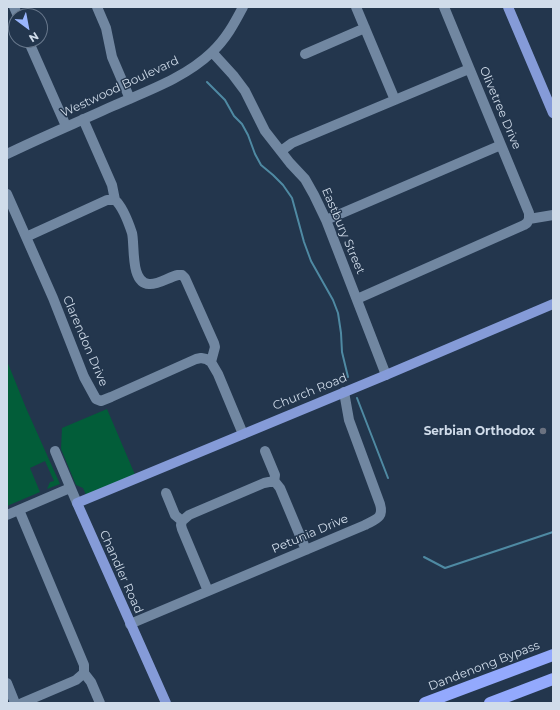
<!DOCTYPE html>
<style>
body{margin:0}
#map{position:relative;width:560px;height:710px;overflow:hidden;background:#23364d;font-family:Montserrat,sans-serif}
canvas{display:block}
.frame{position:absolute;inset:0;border:8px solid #d0dcea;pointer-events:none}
.north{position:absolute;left:8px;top:8px;width:40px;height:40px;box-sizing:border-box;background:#23364d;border:1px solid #68788c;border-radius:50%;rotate:148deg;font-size:11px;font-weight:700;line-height:16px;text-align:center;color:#d0dcea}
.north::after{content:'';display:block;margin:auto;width:14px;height:18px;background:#99b5fd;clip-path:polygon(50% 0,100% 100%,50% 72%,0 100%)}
</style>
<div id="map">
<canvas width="560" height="710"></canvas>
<div class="frame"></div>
<div class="north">N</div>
</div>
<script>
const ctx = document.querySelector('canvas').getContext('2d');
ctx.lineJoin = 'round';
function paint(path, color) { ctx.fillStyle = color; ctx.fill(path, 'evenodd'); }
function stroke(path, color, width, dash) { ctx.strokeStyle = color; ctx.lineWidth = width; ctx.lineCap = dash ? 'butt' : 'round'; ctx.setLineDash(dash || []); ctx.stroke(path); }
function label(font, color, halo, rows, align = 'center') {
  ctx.font = font + ' Montserrat,sans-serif'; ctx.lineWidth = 3; ctx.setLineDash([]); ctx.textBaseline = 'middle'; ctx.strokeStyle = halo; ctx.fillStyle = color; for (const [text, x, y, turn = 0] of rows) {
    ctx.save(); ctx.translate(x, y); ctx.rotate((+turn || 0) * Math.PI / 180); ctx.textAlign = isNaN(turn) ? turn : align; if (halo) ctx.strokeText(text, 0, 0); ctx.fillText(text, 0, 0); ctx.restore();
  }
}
paint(new Path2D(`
 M 7,361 L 26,408 L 60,484 L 47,489 L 50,482 L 54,481 L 45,461 L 30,468 L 40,492 L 7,506 Z
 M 107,409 L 136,477 L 87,497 L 83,488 L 76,485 L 61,449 L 62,428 Z`), '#025d39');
stroke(new Path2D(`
 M 207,82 L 225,100 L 234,116 L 242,124 L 248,135 L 255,154 L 261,165 L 273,175 L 283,185 L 292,198 L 304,242 L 311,261 L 333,300 L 338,313 L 341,333 L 342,352 L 348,377
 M 357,398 L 388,478
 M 424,557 L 445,568 L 553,532`), '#4f8aa3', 2);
stroke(new Path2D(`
 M 14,7 L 18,16
 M 97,7 L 106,28 L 112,57 L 130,99
 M 356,7 L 395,100
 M 444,7 L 529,213 L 529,219
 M 28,40 L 66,126
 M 212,52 L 233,75 L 245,91 L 265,131 L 290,163 L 305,179 L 314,195 L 326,220 L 386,375
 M 305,54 L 365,28
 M 83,119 L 112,185 L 115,200
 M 281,151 L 292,143 L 469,69
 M 7,154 C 42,137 78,122 113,106 C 147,91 185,78 212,52 C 226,39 234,24 243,7
 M 7,194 L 53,298 L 84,377 L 96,399 L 101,401 L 111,397 L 196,359 L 201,358 L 206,359 L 211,362 L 218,374 L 243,434
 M 529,219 L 553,215
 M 326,220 L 501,145
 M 26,237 L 107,200 L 115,200 C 122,206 129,224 132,233 C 135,245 130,283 149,284 C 158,285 169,277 178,275 L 182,275 L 185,278 L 214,343 L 215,347 L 211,362
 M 357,299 L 524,225 L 527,223 L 529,219
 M 55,451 L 77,503
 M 265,451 L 275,475 L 274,482
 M 274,482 L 276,483 L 280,488 L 306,550
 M 166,493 L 175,515 L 182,521
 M 19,510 L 84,665 L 84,673 L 91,682 L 100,703
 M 7,515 L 70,488
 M 182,521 L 189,515 L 264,483 L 269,482 L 274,482
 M 182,521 L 181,525 L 182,529 L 208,591
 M 130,624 L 365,525 C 376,519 384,518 380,504 L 349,420 L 344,392
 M 7,683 L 15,703
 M 22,703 L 76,680 L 84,673`), '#7187a1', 10);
stroke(new Path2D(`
 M 508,7 L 553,113
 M 166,703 L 77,503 L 386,375 L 553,304`), '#859bd8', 10);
stroke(new Path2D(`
 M 425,703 L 553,655
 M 490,703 L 553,679`), '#93a9fd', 12);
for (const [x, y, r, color] of [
 [543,431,4,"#6b7280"]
]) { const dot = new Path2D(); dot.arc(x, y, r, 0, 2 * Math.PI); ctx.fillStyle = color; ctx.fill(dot); stroke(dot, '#23364d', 1.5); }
label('12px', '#d0dcea', '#23364d', [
 ["Westwood Boulevard",120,87,-25],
 ["Olivetree Drive",500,108,67],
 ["Eastbury Street",343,231,67],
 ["Clarendon Drive",85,341,67],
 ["Church Road",310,392,-22],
 ["Petunia Drive",310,534,-23],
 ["Chandler Road",121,572,66],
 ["Dandenong Bypass",484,666,-21]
]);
label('bold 12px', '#d0dcea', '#23364d', [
 ["Serbian Orthodox",535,431]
], 'right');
</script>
